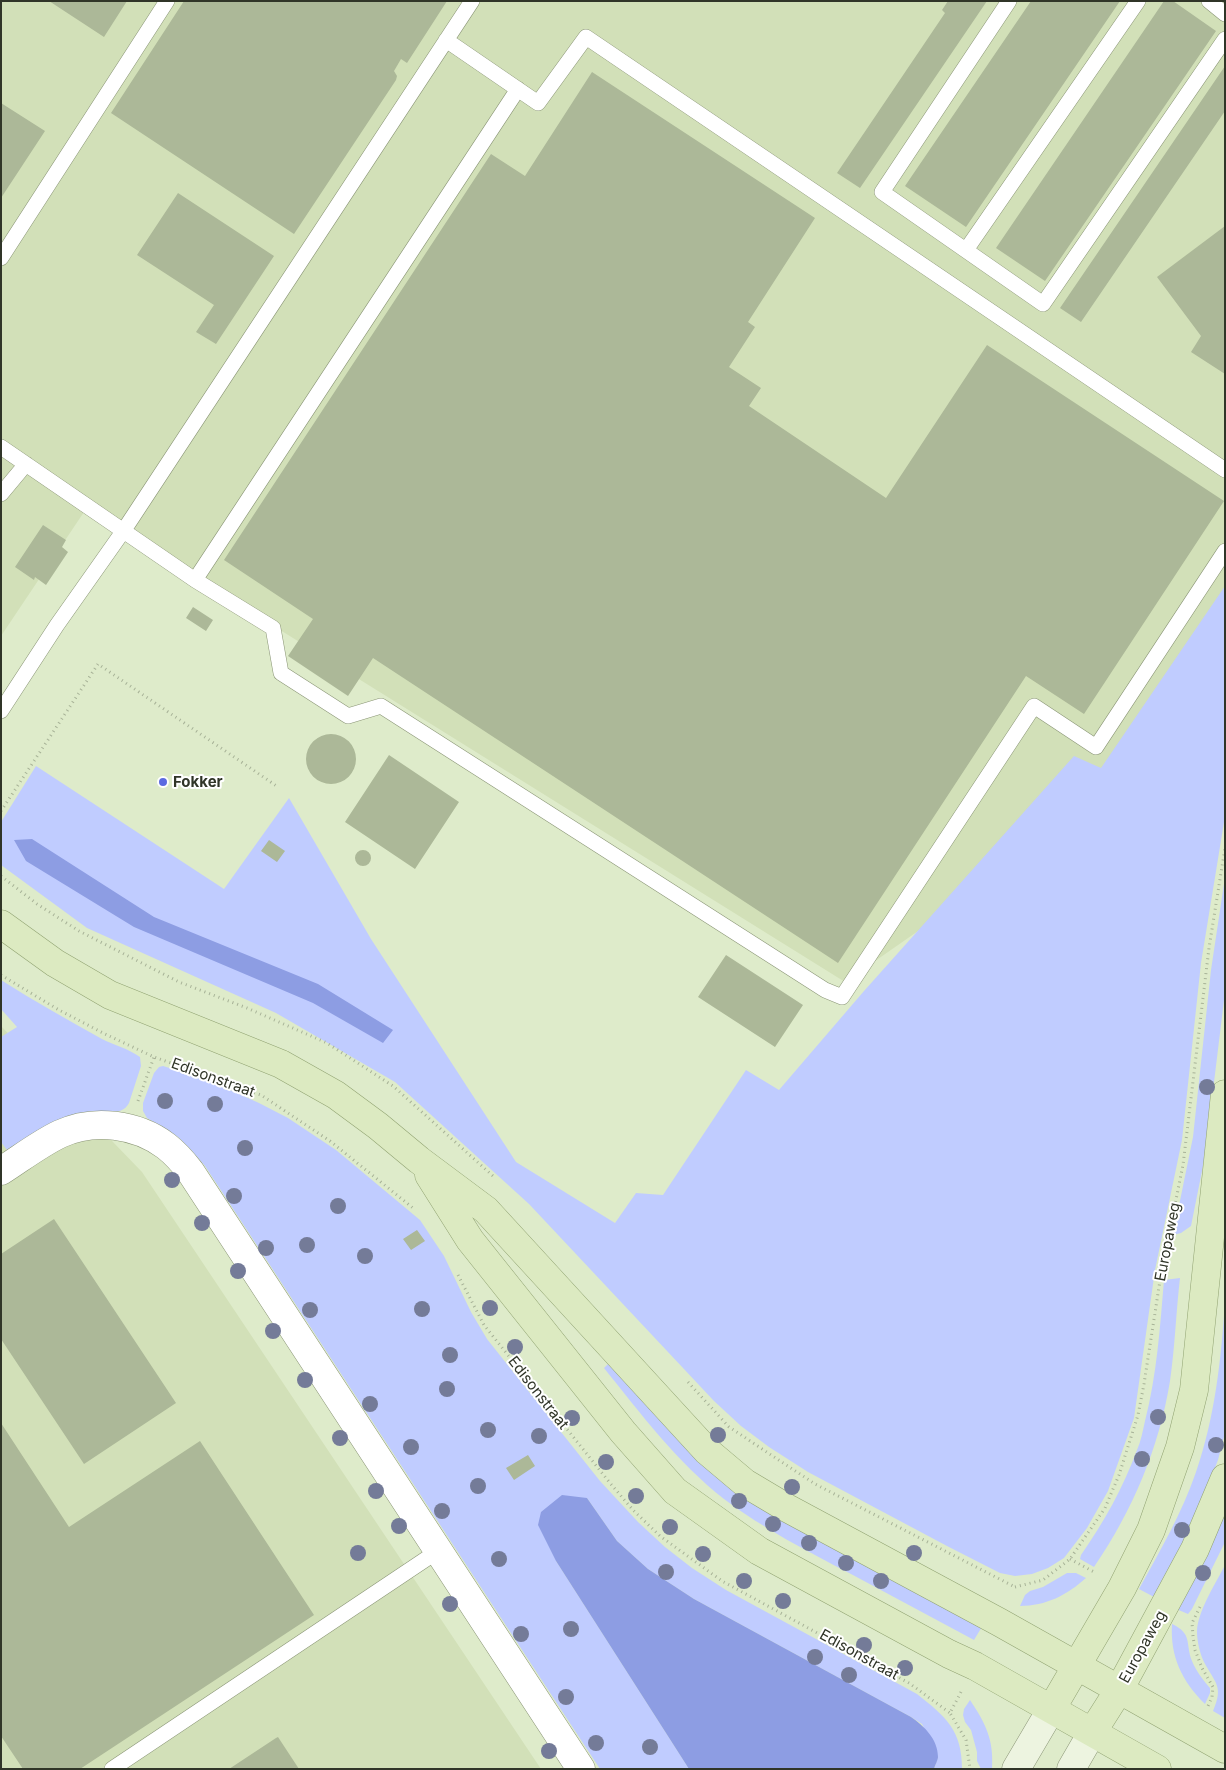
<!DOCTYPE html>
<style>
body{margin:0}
#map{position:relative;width:1226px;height:1770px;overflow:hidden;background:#deebca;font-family:Inter,sans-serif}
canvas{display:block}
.frame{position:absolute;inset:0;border:2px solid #303528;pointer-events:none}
</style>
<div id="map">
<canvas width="1226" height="1770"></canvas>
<div class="frame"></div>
</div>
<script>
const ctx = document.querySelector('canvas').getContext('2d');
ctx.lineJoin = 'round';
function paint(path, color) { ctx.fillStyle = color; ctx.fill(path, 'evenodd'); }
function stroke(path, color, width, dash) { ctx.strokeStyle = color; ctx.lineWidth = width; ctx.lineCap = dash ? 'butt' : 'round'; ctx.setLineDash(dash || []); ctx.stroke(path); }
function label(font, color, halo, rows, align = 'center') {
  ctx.font = font + ' Inter,sans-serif'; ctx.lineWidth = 4; ctx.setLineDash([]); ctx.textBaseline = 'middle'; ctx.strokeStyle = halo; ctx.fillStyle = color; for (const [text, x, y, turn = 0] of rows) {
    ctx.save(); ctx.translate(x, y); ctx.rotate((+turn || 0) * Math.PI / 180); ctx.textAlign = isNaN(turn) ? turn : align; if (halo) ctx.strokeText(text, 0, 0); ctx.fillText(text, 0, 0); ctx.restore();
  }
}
paint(new Path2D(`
 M 1,1 L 1225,1 L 1225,719 L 1222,719 L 845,982 L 86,509 L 1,636 Z
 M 1,1026 L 142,1172 L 541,1769 L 1,1769 Z`), '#d2e0b8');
paint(new Path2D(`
 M 1225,586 L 1225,816 L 1201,963 L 1182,1140 L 1155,1270 L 1134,1418 L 1108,1491 L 1087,1528 L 1064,1558 L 1048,1568 L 1032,1574 L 1015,1576 L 1000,1573 L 947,1546 L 808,1472 L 769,1447 L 741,1426 L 714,1401 L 529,1204 L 395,1082 L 276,1013 L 87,928 L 1,865 L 1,822 L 36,766 L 224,889 L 289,798 L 371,939 L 516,1162 L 615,1223 L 636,1193 L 663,1195 L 746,1070 L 779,1090 L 864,991 L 1074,756 L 1101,768 Z
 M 1225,877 L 1225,992 L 1205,1156 L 1191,1226 L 1181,1233 L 1173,1235 L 1193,1137 L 1211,970 Z
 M 1,980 C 34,1001 68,1020 102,1039 C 114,1045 129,1049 140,1057 L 141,1066 L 129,1103 C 122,1117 103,1110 90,1112 C 58,1115 33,1134 7,1150 L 1,1142 L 1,1037 L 17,1027 L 1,1009 Z
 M 163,1066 L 208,1080 L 259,1103 L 288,1118 L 336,1150 L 420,1220 L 444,1256 L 471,1312 L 487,1339 L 600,1481 L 638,1522 L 665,1547 L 692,1568 L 726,1590 L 917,1694 C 946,1717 962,1730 962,1769 L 934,1769 L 938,1757 L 922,1724 L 911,1717 L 694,1599 L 648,1569 L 617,1541 L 587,1498 L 556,1561 L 689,1769 L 600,1769 L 205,1166 L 192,1151 L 178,1137 L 147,1118 L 143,1111 L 143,1103 L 154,1073 L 159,1067 Z
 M 1180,1278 C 1176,1312 1175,1347 1170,1381 C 1159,1448 1133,1510 1094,1567 L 1080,1559 L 1081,1555 C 1104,1522 1123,1488 1137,1450 C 1141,1441 1143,1430 1145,1421 C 1157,1374 1160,1327 1164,1280 Z
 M 1225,1302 L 1225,1433 L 1218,1460 L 1193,1523 L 1154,1597 L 1139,1589 C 1160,1551 1182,1513 1196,1472 C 1215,1417 1221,1360 1225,1302 Z
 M 611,1361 L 661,1416 L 983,1625 L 974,1640 C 933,1618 892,1596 851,1574 C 807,1551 764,1529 724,1499 C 677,1462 641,1414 604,1368 Z
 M 1225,1500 L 1225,1542 L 1192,1609 L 1188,1614 L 1174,1608 Z
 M 1225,1565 L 1225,1718 L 1213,1711 C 1224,1686 1215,1683 1204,1662 C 1200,1654 1197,1641 1197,1632 C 1197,1612 1216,1583 1225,1565 Z
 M 1067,1573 L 1076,1573 L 1086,1578 C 1067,1595 1046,1606 1020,1606 L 1025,1595 L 1030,1591 L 1043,1587 Z
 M 1172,1624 C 1193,1634 1185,1643 1192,1661 C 1196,1671 1203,1680 1210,1688 L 1210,1693 L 1205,1704 C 1182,1681 1170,1657 1172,1624 Z
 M 970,1700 C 986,1724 994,1740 992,1769 L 981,1769 L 977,1761 L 977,1752 L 971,1730 L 965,1722 L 963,1715 L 964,1709 Z`), '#c0ccff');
paint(new Path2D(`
 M 32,839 L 154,917 L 318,984 L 393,1030 L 383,1043 L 313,1003 L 134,927 L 26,861 L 14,840 Z
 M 562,1495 L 587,1498 L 617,1541 L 648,1569 L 694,1599 L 911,1717 C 924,1726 938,1739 938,1757 C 938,1760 935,1765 934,1769 L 689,1769 L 556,1561 L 538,1525 L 541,1512 Z`), '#8d9de3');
paint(new Path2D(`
 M 49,1 L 127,1 L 104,37 Z
 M 184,1 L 447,1 L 407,63 L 401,59 L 394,71 L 397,76 L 396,80 L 294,234 L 111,113 Z
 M 948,1 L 987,1 L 860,188 L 837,173 L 945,13 L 942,10 Z
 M 1031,1 L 1120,1 L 966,227 L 905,186 Z
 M 1164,1 L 1173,1 L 1216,31 L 1045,281 L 996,248 Z
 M 1225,66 L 1225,111 L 1081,322 L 1060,308 Z
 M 592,72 L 815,218 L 748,322 L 755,327 L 729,367 L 761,388 L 749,406 L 886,498 L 987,345 L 1224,501 L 1084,714 L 1026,676 L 838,963 L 373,658 L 348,696 L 288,656 L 313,619 L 224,560 L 491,154 L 525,176 Z
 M 1,103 L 45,131 L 1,198 Z
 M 178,193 L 274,256 L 216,344 L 196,332 L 214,305 L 137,255 Z
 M 1225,226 L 1225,374 L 1191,352 L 1201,336 L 1157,277 Z
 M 43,525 L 66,540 L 62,547 L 68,552 L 46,585 L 35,577 L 34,580 L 15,567 Z
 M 193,607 L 213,620 L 206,631 L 186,618 Z
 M306 759a25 25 0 1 1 50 0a25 25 0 1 1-50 0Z
 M 389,755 L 459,802 L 415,869 L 345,822 Z
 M 269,840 L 285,851 L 277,862 L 261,851 Z
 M355 858a8 8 0 1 1 16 0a8 8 0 1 1-16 0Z
 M 726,955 L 803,1005 L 775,1047 L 698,997 Z
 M 54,1219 L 176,1403 L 84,1464 L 1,1339 L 1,1254 Z
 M 417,1230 L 425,1241 L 411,1250 L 403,1239 Z
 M 1,1423 L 69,1527 L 200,1441 L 314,1615 L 80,1769 L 23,1769 L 1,1736 Z
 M 528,1455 L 535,1466 L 514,1480 L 506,1468 Z
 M 278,1737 L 299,1769 L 229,1769 L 276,1738 Z`), '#acb898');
const service = new Path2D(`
 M 1009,1 L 882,192 L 1043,304 L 1225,39
 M 1209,1 L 1225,14
 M 446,40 L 538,103 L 586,37 L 1225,470
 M 966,250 L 1138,1
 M 1,258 L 167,1
 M 1,447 L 195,580 L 273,628 L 281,673 L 348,716 L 381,706 L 825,990 L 842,997 L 1034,706 L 1096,747 L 1225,551
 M 1,494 L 26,464
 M 195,580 L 518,89
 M 1,711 L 57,625 L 124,530 L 472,1
 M 112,1769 L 438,1551`);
const minor = new Path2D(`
 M 1,1171 C 20,1159 39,1144 60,1134 C 94,1118 137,1124 166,1146 C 175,1153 183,1162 190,1171 L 581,1769`);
const secondary = new Path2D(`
 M 1016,1769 L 1052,1708
 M 1071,1769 L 1093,1731`);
const primary = new Path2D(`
 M 1,924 L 55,963 L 110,995 L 281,1064 L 336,1095 L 378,1126 L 419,1160 L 486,1210 L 707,1451 L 745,1483 L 787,1508 L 999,1622 L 1225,1749
 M 429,1175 L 470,1240 L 623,1432 L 675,1491 L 759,1551 L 949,1654 L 975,1666 L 1157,1769
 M 1052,1708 L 1122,1588 L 1151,1530 L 1180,1447 L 1194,1390 L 1225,1094
 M 1093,1731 L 1119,1690 L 1195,1549 L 1225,1478`);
stroke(service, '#8a9576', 16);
stroke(minor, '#8a9576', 29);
stroke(secondary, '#8a9576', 29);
stroke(primary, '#90a271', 29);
stroke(new Path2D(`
 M 1,811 L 98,664 L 278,787
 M 1,876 L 37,904 L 79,931 L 179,982 L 247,1008 L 327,1043 L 393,1086 L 493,1176
 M 1,975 L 59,1010 L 105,1034 L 154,1057 L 261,1095 L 330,1141 L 413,1208
 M 138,1101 L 154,1057
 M 458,1275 L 484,1325 L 610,1483 L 633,1510 L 660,1536 L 722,1581 L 909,1683 L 950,1713
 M 688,1382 L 729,1427 L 815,1484 L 1015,1587
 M 1070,1559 L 1096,1573
 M 1015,1587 L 1043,1580 L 1070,1559 L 1105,1508 L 1119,1475 L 1138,1415 L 1144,1384 L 1161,1274 L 1183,1165 L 1209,948 L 1225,848
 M 1200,1607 L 1192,1623 L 1193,1636 L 1195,1650 L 1202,1668 L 1213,1687 L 1212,1697 L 1208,1706
 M 961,1692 L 950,1713 L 966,1740 L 970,1769`), '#a7b297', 3, [1, 4]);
stroke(service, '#fff', 15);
stroke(minor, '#fff', 28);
stroke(secondary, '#edf4e0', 28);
stroke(primary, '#dceac1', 28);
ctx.fillStyle = '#747b98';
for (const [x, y] of [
 [1207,1087],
 [165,1101],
 [215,1104],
 [245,1148],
 [172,1180],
 [234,1196],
 [338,1206],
 [202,1223],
 [307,1245],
 [266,1248],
 [365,1256],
 [238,1271],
 [490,1308],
 [422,1309],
 [310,1310],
 [273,1331],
 [515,1347],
 [450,1355],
 [305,1380],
 [447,1389],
 [370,1404],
 [1158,1417],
 [572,1418],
 [488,1430],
 [718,1435],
 [539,1436],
 [340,1438],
 [1216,1445],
 [411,1447],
 [1142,1459],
 [606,1462],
 [478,1486],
 [792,1487],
 [376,1491],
 [636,1496],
 [739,1501],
 [442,1511],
 [773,1524],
 [399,1526],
 [670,1527],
 [1182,1530],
 [809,1543],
 [358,1553],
 [914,1553],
 [703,1554],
 [499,1559],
 [846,1563],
 [666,1572],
 [1203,1573],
 [744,1581],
 [881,1581],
 [783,1601],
 [450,1604],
 [571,1629],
 [521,1634],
 [864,1645],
 [815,1657],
 [905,1668],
 [849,1675],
 [566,1697],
 [596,1743],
 [650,1747],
 [549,1751]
]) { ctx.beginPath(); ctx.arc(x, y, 8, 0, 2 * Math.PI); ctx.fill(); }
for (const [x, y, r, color] of [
 [163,782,5,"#5b6ae1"]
]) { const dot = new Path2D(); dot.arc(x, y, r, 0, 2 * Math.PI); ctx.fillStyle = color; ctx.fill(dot); stroke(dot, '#fff', 2); }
label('bold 15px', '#303528', '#fff', [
 ["Fokker",173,782]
], 'left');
label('15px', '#303528', '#fff', [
 ["Edisonstraat",213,1078,20],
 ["Europaweg",1168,1242,-79],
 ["Edisonstraat",538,1393,52],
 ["Europaweg",1143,1647,-61],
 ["Edisonstraat",859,1655,29]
]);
</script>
